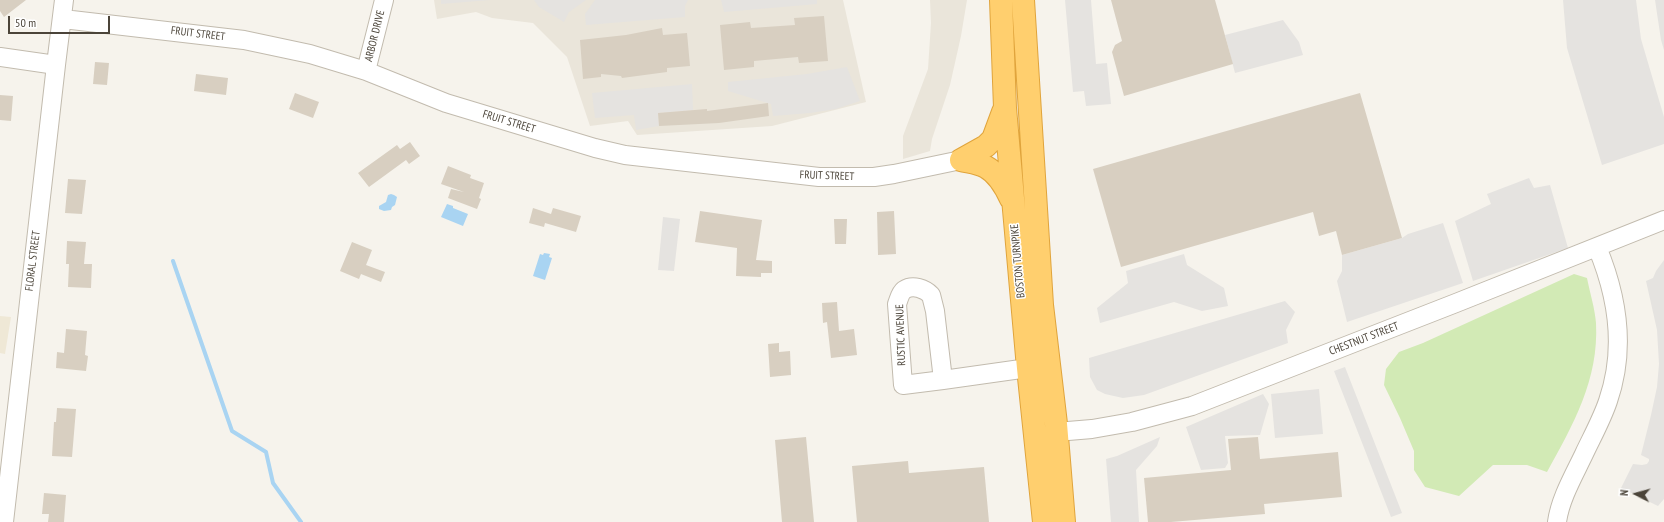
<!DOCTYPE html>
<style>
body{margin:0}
#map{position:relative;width:1664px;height:522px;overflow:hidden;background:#f6f3ec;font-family:"PT Sans Narrow",sans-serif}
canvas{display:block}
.north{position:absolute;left:1616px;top:474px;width:40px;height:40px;-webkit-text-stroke:3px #fff;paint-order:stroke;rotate:276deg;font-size:11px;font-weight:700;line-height:16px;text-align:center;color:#4b4439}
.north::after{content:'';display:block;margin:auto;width:14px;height:18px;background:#4b4439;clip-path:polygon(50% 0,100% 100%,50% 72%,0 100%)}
.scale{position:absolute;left:8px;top:16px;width:102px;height:18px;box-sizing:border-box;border:2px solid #4b4439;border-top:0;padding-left:5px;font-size:12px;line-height:14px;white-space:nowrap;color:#4b4439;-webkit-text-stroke:3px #fff;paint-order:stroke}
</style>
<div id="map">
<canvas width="1664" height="522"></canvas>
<div class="north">N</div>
<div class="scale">50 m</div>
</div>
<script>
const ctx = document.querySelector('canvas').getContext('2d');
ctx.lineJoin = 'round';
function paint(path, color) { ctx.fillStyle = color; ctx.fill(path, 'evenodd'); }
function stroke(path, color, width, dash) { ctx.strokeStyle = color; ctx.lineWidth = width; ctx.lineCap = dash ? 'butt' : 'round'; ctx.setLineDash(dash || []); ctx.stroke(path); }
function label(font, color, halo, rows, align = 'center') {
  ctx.font = font + ' "PT Sans Narrow",sans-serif'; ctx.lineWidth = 3; ctx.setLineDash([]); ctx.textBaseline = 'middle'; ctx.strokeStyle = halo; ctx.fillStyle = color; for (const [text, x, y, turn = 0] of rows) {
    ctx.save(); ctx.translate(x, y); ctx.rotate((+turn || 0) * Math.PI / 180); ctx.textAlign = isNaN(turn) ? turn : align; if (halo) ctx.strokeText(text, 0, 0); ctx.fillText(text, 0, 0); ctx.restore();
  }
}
paint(new Path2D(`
 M 434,0 L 843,0 L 866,102 L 772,126 L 637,135 L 628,121 L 590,126 L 567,57 L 533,23 L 492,18 L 476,12 L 437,19 Z
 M 930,0 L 967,0 L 961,36 L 950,85 L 932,139 L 930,151 L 903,159 L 903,136 L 928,69 L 931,23 Z`), '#eae5da');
paint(new Path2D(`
 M 0,316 L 11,317 L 5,354 L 0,353 Z`), '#efe8d6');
paint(new Path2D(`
 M 1574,274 L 1587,278 C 1590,293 1595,309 1596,323 C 1599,380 1573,425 1547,472 L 1527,465 L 1493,465 L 1459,496 L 1425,487 L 1414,470 L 1414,451 L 1400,418 L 1384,385 L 1386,369 L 1399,352 L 1423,343 Z`), '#d2eab5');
paint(new Path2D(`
 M 441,0 L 490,0 L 441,4 Z
 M 534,0 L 586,0 L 569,12 L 564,22 L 539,7 Z
 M 595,0 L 688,0 L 685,6 L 685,17 L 586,25 L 585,14 Z
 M 721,0 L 817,0 L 817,4 L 724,12 Z
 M 1065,0 L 1091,0 L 1096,64 L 1107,63 L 1111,104 L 1086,106 L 1084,91 L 1073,92 Z
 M 1563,0 L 1636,0 L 1641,39 L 1664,117 L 1664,144 L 1602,165 L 1567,48 Z
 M 1655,0 L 1664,0 L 1664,50 L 1661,40 Z
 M 1283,20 L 1299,42 L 1303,55 L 1235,73 L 1225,35 Z
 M 847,67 L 860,101 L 836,109 L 810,113 L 773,116 L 771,104 L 728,91 L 728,82 L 807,74 Z
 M 692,84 L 693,110 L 658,113 L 659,126 L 636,130 L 634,115 L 595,118 L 592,93 Z
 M 1529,178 L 1534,188 L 1550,185 L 1568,248 L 1473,281 L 1455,221 L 1491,204 L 1487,194 Z
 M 663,217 L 680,219 L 674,271 L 658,270 Z
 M 1443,223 L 1463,283 L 1347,322 L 1337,281 L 1342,271 L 1342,255 L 1402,238 L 1408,234 Z
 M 1184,254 L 1187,265 L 1224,288 L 1228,306 L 1202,311 L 1174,302 L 1100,323 L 1097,308 L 1128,283 L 1126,271 Z
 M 1664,260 L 1664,499 L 1658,506 L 1621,488 L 1633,464 L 1642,465 L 1647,464 L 1649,461 L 1649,459 L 1641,455 L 1651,415 L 1657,387 L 1659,364 L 1657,330 L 1646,281 L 1653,278 L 1656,271 Z
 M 1285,301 L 1295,312 L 1286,330 L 1288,343 L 1144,395 L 1123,398 L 1105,394 L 1097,390 L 1090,377 L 1089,358 Z
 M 1345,367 L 1402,513 L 1391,517 L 1334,371 Z
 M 1319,389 L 1323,434 L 1275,438 L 1271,394 Z
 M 1263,394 L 1269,404 L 1260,435 L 1225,436 L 1228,463 L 1225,468 L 1201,470 L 1186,427 Z
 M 1160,437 L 1157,446 L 1136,470 L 1139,522 L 1111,522 L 1106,459 L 1117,456 Z`), '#e5e3e0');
paint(new Path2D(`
 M 391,194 L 394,195 L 397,197 L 395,205 L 392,207 L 391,210 L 384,211 L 379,209 L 379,206 L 386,202 L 388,195 Z
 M 447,204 L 453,206 L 453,208 L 468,214 L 463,226 L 441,217 Z
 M 544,253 L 550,254 L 549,257 L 552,258 L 545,280 L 533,276 L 540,254 L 543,255 Z`), '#a9d4f2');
stroke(new Path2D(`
 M 173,261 L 232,431 L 266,452 L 273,483 L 301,522`), '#a9d4f2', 4);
paint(new Path2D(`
 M 0,0 L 26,0 L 4,17 L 0,11 Z
 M 1111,0 L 1215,0 L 1233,64 L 1124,96 L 1112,52 L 1115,45 L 1122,41 Z
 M 824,16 L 828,61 L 799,63 L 798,57 L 754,61 L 754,67 L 724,70 L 720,25 L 750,22 L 751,28 L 795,25 L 794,18 Z
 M 662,28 L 663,35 L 687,33 L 690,66 L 667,68 L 667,72 L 622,78 L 621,76 L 601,74 L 601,77 L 583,79 L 580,40 L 626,35 Z
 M 95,62 L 109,63 L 107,85 L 93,84 Z
 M 196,74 L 228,78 L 226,95 L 194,91 Z
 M 295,93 L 319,102 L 313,118 L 289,109 Z
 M 1360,93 L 1402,238 L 1342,255 L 1336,231 L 1319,236 L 1313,212 L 1121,267 L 1093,169 Z
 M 0,95 L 13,96 L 11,121 L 0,120 Z
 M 768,103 L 769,116 L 719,123 L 659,126 L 658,113 L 707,109 L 707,111 Z
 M 410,142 L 420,156 L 409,164 L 406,160 L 369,187 L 358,173 L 397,145 L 400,149 Z
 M 448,166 L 471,175 L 470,178 L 484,183 L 479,198 L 481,199 L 477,209 L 448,198 L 451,189 L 464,192 L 441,184 Z
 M 68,179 L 86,180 L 82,214 L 65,213 Z
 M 533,208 L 551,214 L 553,208 L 581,216 L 576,232 L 545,223 L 544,227 L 529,223 Z
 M 700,211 L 762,220 L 756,260 L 772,261 L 772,273 L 761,273 L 761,277 L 736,276 L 737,248 L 695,242 Z
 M 894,211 L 896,254 L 878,255 L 877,212 Z
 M 834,219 L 847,219 L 846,244 L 835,244 Z
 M 67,241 L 86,242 L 84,264 L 92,264 L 91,288 L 68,287 L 69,264 L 66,264 Z
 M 352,242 L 372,250 L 366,265 L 385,272 L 381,282 L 361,274 L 359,279 L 340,271 Z
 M 837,302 L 839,331 L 854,329 L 857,355 L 831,358 L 827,322 L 823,323 L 822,303 Z
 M 66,329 L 87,331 L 85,355 L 88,356 L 86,371 L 56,368 L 57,352 L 64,353 Z
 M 779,343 L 779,352 L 790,351 L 791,375 L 770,377 L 768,344 Z
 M 57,408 L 76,409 L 72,457 L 52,456 L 54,422 L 56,422 Z
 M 806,437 L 814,522 L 782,522 L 775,440 Z
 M 1258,437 L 1260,459 L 1338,452 L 1342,497 L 1264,504 L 1265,514 L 1171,522 L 1148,522 L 1144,478 L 1231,470 L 1228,439 Z
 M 908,461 L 909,473 L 984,467 L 989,522 L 857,522 L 852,466 Z
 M 44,493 L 66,495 L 64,522 L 48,522 L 49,514 L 42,514 Z`), '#d8cfc1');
const minor = new Path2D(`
 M 63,19 L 244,40 L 310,54 L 366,71 L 446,103 L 595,148 L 625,155 L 819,177 L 874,177 L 894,174 L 961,160
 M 0,57 L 56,65
 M 366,71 L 384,0
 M 943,380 L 935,311 L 931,295 C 925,289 913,284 904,290 C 900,293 899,299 897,304 L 903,385 L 943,380 L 1028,368
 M 1056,432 L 1092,429 L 1132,422 L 1192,406 L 1456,303 L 1664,220
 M 4,522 L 56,65 L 64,0
 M 1557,522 C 1560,499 1574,475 1584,454 C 1592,437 1602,419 1608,401 C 1626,349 1618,297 1597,247`);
const highway = new Path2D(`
 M 1001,0 L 1005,108 L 1028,368 L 1044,522
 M 1023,0 L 1042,305 L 1056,424 L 1064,522
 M 961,160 C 969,162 979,163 986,167 C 997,173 1006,188 1011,199
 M 961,160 L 986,146 L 993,139 L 1003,112`);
stroke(minor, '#c2bbae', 20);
stroke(highway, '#e0a43c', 24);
stroke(minor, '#fff', 18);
stroke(highway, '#ffcf6e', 22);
label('11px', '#4b4439', '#fff', [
 ["FRUIT STREET",198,34,7],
 ["ARBOR DRIVE",375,36,-76],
 ["FRUIT STREET",509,122,17],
 ["FRUIT STREET",827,176,2],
 ["FLORAL STREET",33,261,-83],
 ["BOSTON TURNPIKE",1018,261,-95],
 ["RUSTIC AVENUE",901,335,-92],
 ["CHESTNUT STREET",1364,339,-21]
]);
</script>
